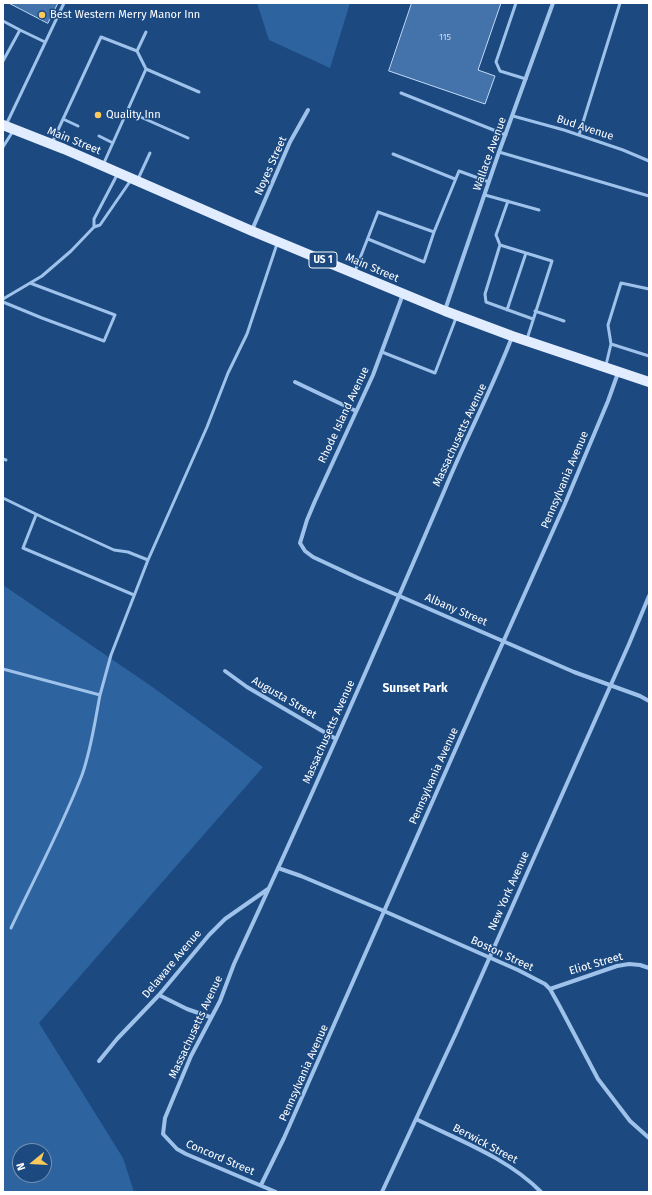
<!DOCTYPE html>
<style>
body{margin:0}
#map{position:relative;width:652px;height:1195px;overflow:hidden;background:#1b4980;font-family:"Fira Sans",sans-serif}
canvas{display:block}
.frame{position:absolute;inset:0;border:4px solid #fff;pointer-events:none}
.north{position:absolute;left:12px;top:1143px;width:40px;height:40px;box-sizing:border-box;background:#1b4980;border:1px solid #7692b3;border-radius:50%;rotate:252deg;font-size:11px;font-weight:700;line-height:16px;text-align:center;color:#fff}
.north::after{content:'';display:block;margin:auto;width:14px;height:18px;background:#fcca5a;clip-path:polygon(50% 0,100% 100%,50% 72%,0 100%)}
</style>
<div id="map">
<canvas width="652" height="1195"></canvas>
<div class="frame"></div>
<div class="north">N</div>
</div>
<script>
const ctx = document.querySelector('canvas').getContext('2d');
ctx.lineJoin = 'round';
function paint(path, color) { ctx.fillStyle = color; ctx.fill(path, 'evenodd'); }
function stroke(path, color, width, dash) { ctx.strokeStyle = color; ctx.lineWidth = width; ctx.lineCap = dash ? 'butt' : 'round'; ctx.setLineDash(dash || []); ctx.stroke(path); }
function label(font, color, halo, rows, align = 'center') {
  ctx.font = font + ' "Fira Sans",sans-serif'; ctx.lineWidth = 3; ctx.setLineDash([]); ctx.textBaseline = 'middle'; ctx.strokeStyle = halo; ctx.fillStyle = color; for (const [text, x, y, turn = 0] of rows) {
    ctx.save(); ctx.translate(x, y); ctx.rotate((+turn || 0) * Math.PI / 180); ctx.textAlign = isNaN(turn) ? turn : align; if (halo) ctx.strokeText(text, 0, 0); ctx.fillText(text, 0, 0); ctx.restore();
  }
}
paint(new Path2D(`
 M 257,3 L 350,3 L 330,68 L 269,40 Z
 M 3,585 L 151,686 L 263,767 L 39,1023 L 123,1158 L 134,1192 L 3,1192 ZM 20,1151 L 44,1151 L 44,1175 L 20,1175 Z`), '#2d639f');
const building = new Path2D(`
 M 9,3 L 58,3 L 48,23 Z
 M 412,3 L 501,3 L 478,70 L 495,76 L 485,104 L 389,71 Z`);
paint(building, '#4373aa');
stroke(building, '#c2dbf7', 1);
stroke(new Path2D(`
 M 516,3 L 496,62 L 500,71 L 526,79
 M 3,21 L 20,30 L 3,61
 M 20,30 L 45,42
 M 137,51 L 146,32
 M 146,69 L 199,92
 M 401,93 L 506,135
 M 127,111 L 188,138
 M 513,116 L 564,130 L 623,150 L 649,161
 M 63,119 L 78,126
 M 6,125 L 64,3
 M 579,135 L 620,3
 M 99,136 L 113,143
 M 52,143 L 101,37 L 137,51 L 146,69 L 103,165
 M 3,147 L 13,131
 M 499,152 L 649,196
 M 393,154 L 455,179
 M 138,179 L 150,153
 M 485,195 L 539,210
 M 508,201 L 496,235 L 500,245 L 552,261 L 527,339
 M 94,227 L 94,219 L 117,175
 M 368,239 L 424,262 L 434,232
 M 500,245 L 485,294 L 486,302 L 533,319
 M 355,271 L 378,212 L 434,232 L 459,171 L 489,182
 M 3,299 L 42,276 L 71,251 L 94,227 L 100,225 L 131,180
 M 3,302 L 42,318 L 104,341 L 115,315 L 30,283
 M 507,310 L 526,253
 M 535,311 L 564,321
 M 611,344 L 649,356
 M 382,352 L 435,373 L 456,318
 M 606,365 L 611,344 L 608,325 L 621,283 L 649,289
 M 3,459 L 6,460
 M 3,498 L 44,518 L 114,550 L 128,552 L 148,560 L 207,427 L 228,373 L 247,334 L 277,244
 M 36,515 L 23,548 L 134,595
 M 3,669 L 100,695 L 111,655 L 148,560
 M 11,928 C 35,877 62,827 82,775 C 91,750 95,721 100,695`), '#9ec2ea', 3);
stroke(new Path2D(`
 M 252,230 L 290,142 L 308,110
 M 403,294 L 373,375 L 315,501 L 307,520 L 300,543 L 305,551 L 313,557 L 358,578 L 574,672 L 640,696 L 649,701
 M 445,310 L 499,152 L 553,3
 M 295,382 L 356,411
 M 225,671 L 247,687 L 336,739
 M 278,868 L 301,876 L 384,911 L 518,970 L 545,984 L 550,989 L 560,1007 L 598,1079 L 630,1121 L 649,1138
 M 550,989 L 617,966 L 629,964 L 640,965 L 649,968
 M 159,995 L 187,1009 L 210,1017
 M 99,1061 L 117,1039 L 159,995 L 209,935 L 225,919 L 268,889
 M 416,1119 C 458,1140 508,1158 541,1192
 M 261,1185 L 284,1138 L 483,687 L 564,506 L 608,401 L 618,373
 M 276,1192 L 186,1154 L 177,1149 L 163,1134 L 165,1118 L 172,1101 L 191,1056 L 220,1001 L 234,964 C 307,807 377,648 445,489 C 466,438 492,389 512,337
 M 382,1192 L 456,1033 L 629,644 L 649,596`), '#9ec2ea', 4);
stroke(new Path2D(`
 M 3,125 L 64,149 L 252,231 L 445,311 L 512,336 L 649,382`), '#e1edfe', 10);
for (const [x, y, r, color] of [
 [42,15,4,"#fcca5a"],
 [98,115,4,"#fcca5a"]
]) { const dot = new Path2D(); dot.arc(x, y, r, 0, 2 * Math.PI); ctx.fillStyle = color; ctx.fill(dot); stroke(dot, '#1b4980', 1.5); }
label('9px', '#d0dcea', null, [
 ["115",445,37]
]);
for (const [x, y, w] of [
 [323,260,28]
]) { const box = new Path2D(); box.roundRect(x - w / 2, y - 8, w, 16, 3); ctx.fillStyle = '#1b4980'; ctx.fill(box); stroke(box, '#fff', 1); }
label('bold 10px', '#fff', null, [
 ["US 1",323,260]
]);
label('11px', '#fff', '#1b4980', [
 ["Best Western Merry Manor Inn",50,15],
 ["Quality Inn",106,115]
], 'left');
label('11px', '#fff', '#1b4980', [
 ["Bud Avenue",585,128,18],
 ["Main Street",74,141,22],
 ["Wallace Avenue",490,154,-70],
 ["Noyes Street",271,166,-66],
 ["Main Street",372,268,23],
 ["Rhode Island Avenue",344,415,-65],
 ["Massachusetts Avenue",460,435,-65],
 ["Pennsylvania Avenue",565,480,-67],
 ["Albany Street",456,610,23],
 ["Augusta Street",284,698,30],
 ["Massachusetts Avenue",329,732,-66],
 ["Pennsylvania Avenue",434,776,-66],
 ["New York Avenue",509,891,-66],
 ["Boston Street",502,954,25],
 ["Delaware Avenue",172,964,-50],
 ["Eliot Street",596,964,-16],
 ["Massachusetts Avenue",196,1027,-65],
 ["Pennsylvania Avenue",304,1073,-66],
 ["Berwick Street",485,1144,28],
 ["Concord Street",220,1158,23]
]);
label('bold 12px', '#fff', '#1b4980', [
 ["Sunset Park",415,689]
]);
</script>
